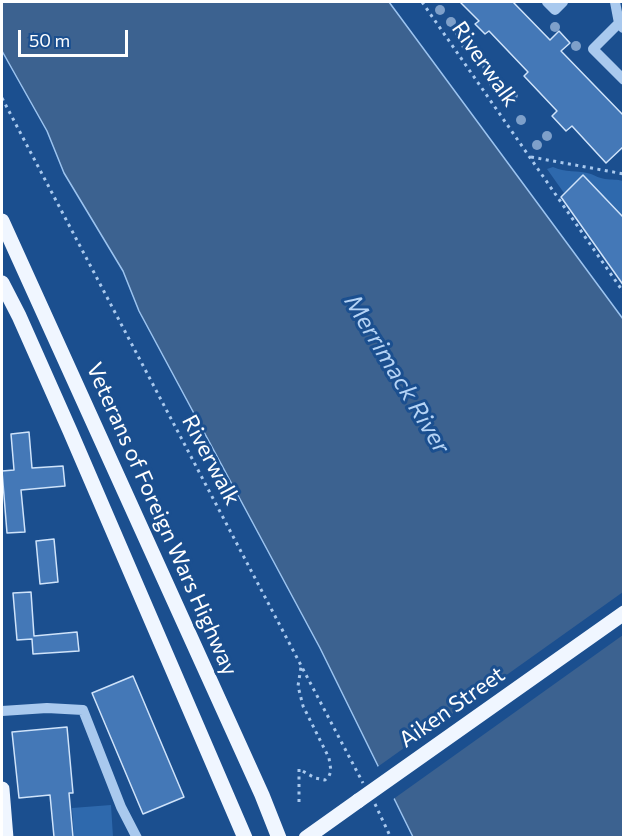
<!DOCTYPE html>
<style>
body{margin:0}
#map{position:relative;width:625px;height:839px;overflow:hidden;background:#1b4f8f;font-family:Commissioner,sans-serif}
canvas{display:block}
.frame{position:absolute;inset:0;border:3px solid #fff;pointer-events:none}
.scale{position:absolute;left:18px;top:30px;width:110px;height:27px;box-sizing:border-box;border:3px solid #fff;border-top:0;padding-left:8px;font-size:18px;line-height:21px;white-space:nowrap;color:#fff;-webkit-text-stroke:4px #1b4f8f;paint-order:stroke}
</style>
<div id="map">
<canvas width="625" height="839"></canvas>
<div class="frame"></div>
<div class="scale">50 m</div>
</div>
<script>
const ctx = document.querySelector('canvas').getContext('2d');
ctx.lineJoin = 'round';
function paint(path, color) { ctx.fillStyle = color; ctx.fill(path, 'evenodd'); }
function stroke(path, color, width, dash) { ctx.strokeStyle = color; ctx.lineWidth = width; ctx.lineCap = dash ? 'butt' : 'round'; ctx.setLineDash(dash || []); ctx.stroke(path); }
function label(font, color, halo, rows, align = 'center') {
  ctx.font = font + ' Commissioner,sans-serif'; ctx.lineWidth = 6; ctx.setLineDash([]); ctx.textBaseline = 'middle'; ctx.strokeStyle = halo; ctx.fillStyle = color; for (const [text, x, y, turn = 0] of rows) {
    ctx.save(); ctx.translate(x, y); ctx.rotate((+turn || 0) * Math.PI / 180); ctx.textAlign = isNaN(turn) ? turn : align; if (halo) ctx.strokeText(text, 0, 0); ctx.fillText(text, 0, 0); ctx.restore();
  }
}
paint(new Path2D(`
 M 553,167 C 565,173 578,170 591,174 C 596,176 599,178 605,179 C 612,180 617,179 623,181 L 623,217 L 583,176 L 564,193 L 547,169 Z
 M 111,805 L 113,837 L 74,837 L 72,808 Z`), '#2e69ad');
const water = new Path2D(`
 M 2,2 L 389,2 L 623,319 L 623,837 L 413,837 L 320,648 L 139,311 L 123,271 L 64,173 L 47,131 L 2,51 Z`);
paint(water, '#3c6290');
stroke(water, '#9cc4f0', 1.5);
paint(new Path2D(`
 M 623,592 L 623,635 L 392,800 L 376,768 Z`), '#1b4f8f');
const building = new Path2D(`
 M 460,2 L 513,2 L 550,40 L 559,31 L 570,43 L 561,51 L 624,116 L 624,146 L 606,163 L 572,126 L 566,131 L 552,116 L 557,111 L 524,76 L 528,72 L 489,31 L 485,34 L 475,24 L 479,21 Z
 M 583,175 L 623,217 L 624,286 L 561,197 Z
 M 29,432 L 32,468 L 63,466 L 65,486 L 21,490 L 25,532 L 7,533 L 2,471 L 14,470 L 11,434 Z
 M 54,539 L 58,582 L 40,584 L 36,541 Z
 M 31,592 L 34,636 L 77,632 L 79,651 L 33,654 L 32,639 L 17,640 L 13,593 Z
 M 133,676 L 184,797 L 143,814 L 92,693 Z
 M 67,727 L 73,793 L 69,793 L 73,837 L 54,837 L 50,795 L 19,798 L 12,732 Z`);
paint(building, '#4478b7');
stroke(building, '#cfe3fa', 1.5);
stroke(new Path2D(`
 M 422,2 L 624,293
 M 2,98 L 363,783
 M 531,157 L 624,174
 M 299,802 L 299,769 L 315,778 L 325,780 L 329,776 L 331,771 L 329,758 L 303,706 L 298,686 L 301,667
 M 375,804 L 391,838`), '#a9c9ee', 3, [3, 4.5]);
stroke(new Path2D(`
 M 547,2 L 555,10 L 563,2
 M 615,2 L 619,23 L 623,28
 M 619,23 L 593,49 L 624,80
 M 2,711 L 47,708 L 83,710 L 121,807 L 137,838`), '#a9c9ee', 10);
stroke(new Path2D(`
 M 2,221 L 262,795 L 279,838
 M 2,283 L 19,316 L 70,431 L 245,838
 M 2,789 L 6,838
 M 306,838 L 358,801`), '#f0f6ff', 15);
stroke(new Path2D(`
 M 358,801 L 624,613`), '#f0f6ff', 15);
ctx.fillStyle = '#7ea0ca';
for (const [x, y] of [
 [440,10],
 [451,22],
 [555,27],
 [460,33],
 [466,45],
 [576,46],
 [478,57],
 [487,66],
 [494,84],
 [513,95],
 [521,120],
 [547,136],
 [537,145]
]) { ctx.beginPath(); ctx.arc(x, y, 5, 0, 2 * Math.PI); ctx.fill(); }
label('22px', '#fff', '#1b4f8f', [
 ["Riverwalk",485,64,55],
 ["Riverwalk",211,460,62],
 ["Veterans of Foreign Wars Highway",162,519,66],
 ["Aiken Street",452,707,-35]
]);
label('italic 24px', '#b5d3f5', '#1b4f8f', [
 ["Merrimack River",397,374,59]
]);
</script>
